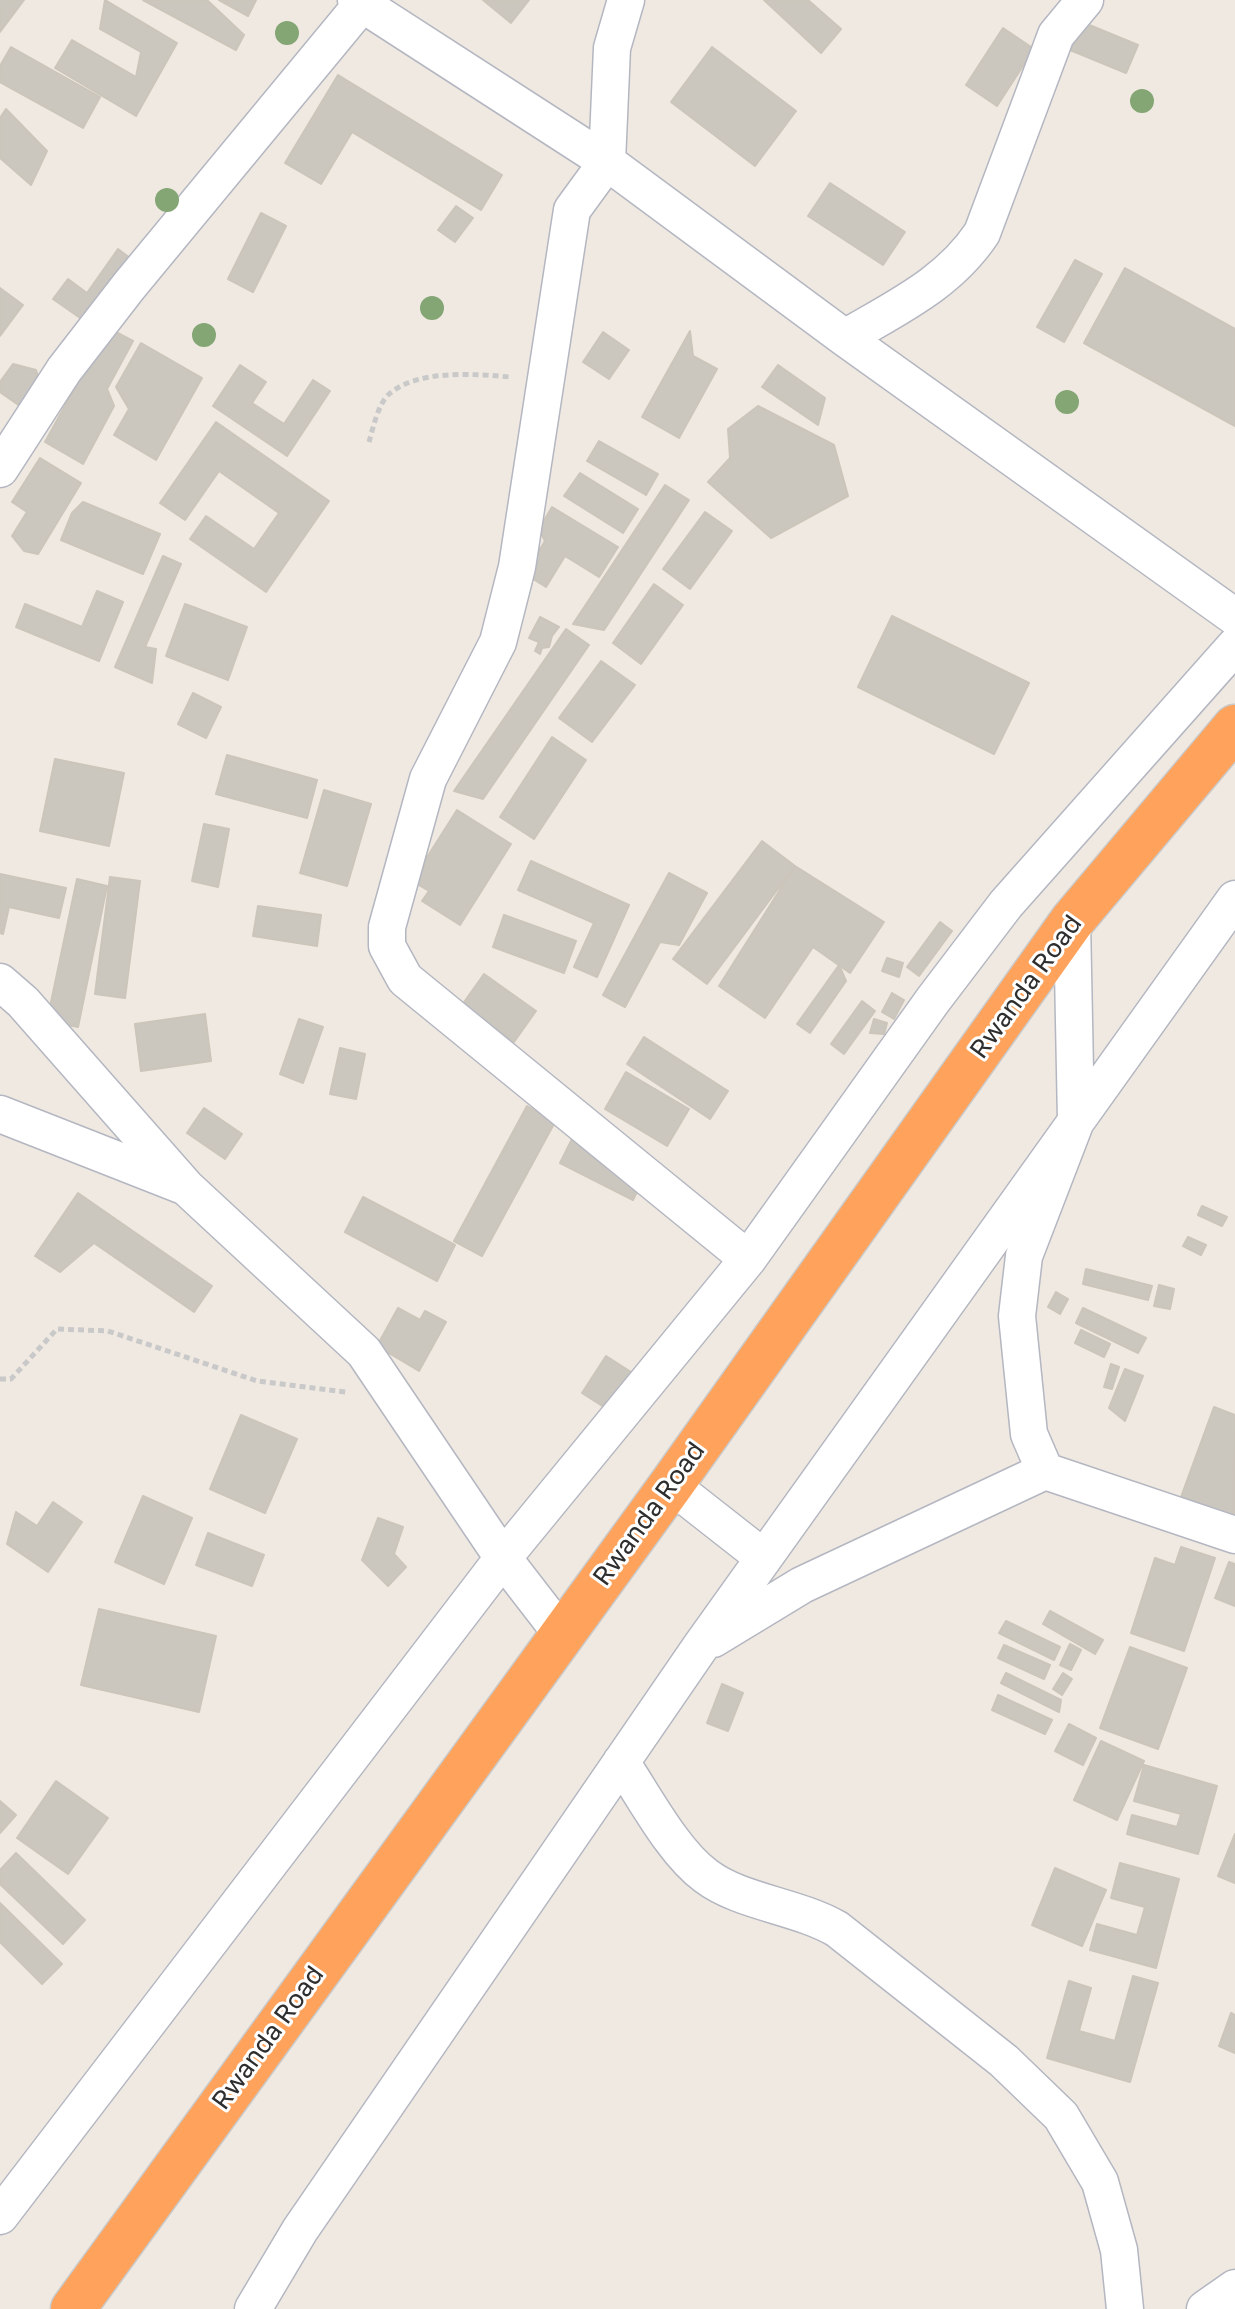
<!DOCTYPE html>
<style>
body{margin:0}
canvas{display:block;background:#efe9e1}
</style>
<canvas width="1235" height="2309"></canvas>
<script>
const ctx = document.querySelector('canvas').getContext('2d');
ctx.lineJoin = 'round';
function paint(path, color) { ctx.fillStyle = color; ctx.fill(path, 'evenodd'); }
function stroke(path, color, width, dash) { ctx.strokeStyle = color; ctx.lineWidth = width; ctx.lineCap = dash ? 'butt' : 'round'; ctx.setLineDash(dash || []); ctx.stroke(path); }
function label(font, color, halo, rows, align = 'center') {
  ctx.font = font + ' "Golos Text",sans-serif'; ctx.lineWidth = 6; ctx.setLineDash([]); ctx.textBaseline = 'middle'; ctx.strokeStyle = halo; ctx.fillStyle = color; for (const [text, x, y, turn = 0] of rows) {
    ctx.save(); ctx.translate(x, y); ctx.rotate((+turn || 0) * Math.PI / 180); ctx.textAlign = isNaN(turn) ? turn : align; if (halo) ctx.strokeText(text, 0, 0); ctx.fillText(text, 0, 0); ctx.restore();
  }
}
const building = new Path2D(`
 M 0,0 L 24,0 L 0,32 Z
 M 105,0 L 177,43 L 136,116 L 55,68 L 72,40 L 136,77 L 141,52 L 100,29 Z
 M 143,0 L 207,0 L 244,35 L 236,50 Z
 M 219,0 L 256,0 L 248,16 Z
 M 483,0 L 529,0 L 511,23 Z
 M 764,0 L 808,0 L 841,29 L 821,53 Z
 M 1082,22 L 1138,45 L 1126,73 L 1070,50 Z
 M 1003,28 L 1034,49 L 997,106 L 966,85 Z
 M 11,47 L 100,97 L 83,128 L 0,82 L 0,66 Z
 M 712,47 L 796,111 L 755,166 L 671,102 Z
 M 338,75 L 502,175 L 481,210 L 352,132 L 321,184 L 285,163 Z
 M 6,109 L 47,151 L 31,185 L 0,158 L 0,118 Z
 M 830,183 L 905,232 L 883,265 L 808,216 Z
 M 456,206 L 473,218 L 455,242 L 438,230 Z
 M 261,213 L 286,226 L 253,292 L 228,279 Z
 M 118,249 L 138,264 L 93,327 L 53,299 L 68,279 L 87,293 Z
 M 1075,260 L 1102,274 L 1064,342 L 1037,327 Z
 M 1125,268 L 1235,329 L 1235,426 L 1084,343 Z
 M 0,288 L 23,305 L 0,336 Z
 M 108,328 L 133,341 L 107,389 L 114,406 L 83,464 L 45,442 Z
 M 690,331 L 693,356 L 717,369 L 679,438 L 642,417 Z
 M 603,332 L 629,350 L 609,379 L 583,362 Z
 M 141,343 L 202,378 L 156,460 L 114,435 L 129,409 L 116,387 Z
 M 13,364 L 36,370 L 42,390 L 27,411 L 0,392 L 0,382 Z
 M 240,365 L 266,382 L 252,403 L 284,424 L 313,380 L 330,391 L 287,456 L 213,406 Z
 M 778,365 L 825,398 L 818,425 L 762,387 Z
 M 758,406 L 834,445 L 848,496 L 771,538 L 708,482 L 730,458 L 728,429 Z
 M 216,422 L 329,501 L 266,592 L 190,539 L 206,516 L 254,549 L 279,513 L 219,471 L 185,520 L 160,503 Z
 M 599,441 L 658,474 L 646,495 L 587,461 Z
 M 40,458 L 81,483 L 38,554 L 24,551 L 12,536 L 27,512 L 12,502 Z
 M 580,473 L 638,509 L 623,533 L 564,496 Z
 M 665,485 L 689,500 L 604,630 L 573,624 Z
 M 83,502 L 160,534 L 143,574 L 61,540 L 72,513 Z
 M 552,507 L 618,547 L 599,577 L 565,556 L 546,587 L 525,574 L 545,541 L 539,529 Z
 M 705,512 L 732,531 L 690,589 L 663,569 Z
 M 163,556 L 181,564 L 145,647 L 156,649 L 152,683 L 115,667 Z
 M 654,584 L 683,605 L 641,664 L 613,643 Z
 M 97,591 L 123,602 L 99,661 L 16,627 L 25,604 L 82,627 Z
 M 185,604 L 247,627 L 228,680 L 166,656 Z
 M 892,616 L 1029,683 L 994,754 L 858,687 Z
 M 540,617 L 559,627 L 552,636 L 549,647 L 542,648 L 540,654 L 535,651 L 539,642 L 529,638 Z
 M 566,629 L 589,645 L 483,799 L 454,791 Z
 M 601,661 L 635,685 L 592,742 L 559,718 Z
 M 193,693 L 221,707 L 206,738 L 178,724 Z
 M 552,737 L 586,760 L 534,839 L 500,817 Z
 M 227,755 L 317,780 L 307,818 L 216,794 Z
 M 55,759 L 124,773 L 109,846 L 40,831 Z
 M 324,790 L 371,804 L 347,886 L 300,873 Z
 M 457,810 L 511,844 L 460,925 L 422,901 L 429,891 L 412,881 Z
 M 204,824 L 229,829 L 218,887 L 192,881 Z
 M 762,841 L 795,866 L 707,984 L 673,959 Z
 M 531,861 L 629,905 L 597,977 L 574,967 L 594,923 L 518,890 Z
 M 795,866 L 884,922 L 850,973 L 813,947 L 765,1018 L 719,986 Z
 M 669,873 L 707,893 L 679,945 L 660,942 L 625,1007 L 603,995 Z
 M 0,874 L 66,888 L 59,918 L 9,907 L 3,934 L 0,933 Z
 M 110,877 L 140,881 L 125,998 L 95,994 Z
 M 77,879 L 107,886 L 78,1027 L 47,1021 Z
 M 258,906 L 321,915 L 317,946 L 253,936 Z
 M 504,915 L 576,941 L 564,973 L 493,947 Z
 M 940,922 L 952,931 L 919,976 L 907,967 Z
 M 887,958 L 903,963 L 899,977 L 882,971 Z
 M 839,965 L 846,981 L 810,1033 L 797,1024 Z
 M 484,974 L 536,1011 L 514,1042 L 462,1005 Z
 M 892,993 L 904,1000 L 894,1019 L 882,1012 Z
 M 862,1001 L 875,1011 L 844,1054 L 831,1044 Z
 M 205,1014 L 211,1061 L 141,1071 L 135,1024 Z
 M 299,1019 L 323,1027 L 303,1083 L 280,1074 Z
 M 874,1019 L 887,1023 L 884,1034 L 870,1033 Z
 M 644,1037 L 728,1091 L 710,1119 L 627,1064 Z
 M 340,1048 L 365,1054 L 356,1099 L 330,1094 Z
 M 626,1072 L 689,1109 L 667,1146 L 605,1109 Z
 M 527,1106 L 555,1122 L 482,1256 L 454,1241 Z
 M 204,1108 L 242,1134 L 225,1159 L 187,1133 Z
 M 573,1137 L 646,1174 L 633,1200 L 560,1163 Z
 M 78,1193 L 212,1286 L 194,1312 L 94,1243 L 60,1272 L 35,1256 Z
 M 363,1197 L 455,1245 L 437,1281 L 345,1232 Z
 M 1202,1206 L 1227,1217 L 1222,1226 L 1198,1215 Z
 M 1188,1237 L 1206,1245 L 1201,1255 L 1183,1246 Z
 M 1086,1269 L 1152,1286 L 1148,1300 L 1083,1284 Z
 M 1159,1285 L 1174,1289 L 1170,1309 L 1154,1306 Z
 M 1056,1292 L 1068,1299 L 1060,1314 L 1048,1307 Z
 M 398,1308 L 420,1320 L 425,1311 L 446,1322 L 419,1371 L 377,1346 Z
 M 1083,1308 L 1146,1338 L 1138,1353 L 1076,1323 Z
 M 1081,1330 L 1110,1344 L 1104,1357 L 1075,1343 Z
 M 606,1356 L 645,1381 L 621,1418 L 582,1393 Z
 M 1111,1364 L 1119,1367 L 1112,1389 L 1104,1387 Z
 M 1125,1369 L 1143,1376 L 1125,1421 L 1109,1408 Z
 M 1214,1407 L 1235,1415 L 1234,1516 L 1181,1497 Z
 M 241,1415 L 297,1439 L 265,1513 L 210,1489 Z
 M 143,1496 L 192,1518 L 164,1584 L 115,1562 Z
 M 53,1502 L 82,1522 L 48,1572 L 7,1544 L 16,1512 L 37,1526 Z
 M 378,1518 L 403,1527 L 394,1554 L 406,1567 L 388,1586 L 362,1560 Z
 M 208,1533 L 264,1555 L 252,1586 L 196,1565 Z
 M 1181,1547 L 1215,1558 L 1184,1651 L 1131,1633 L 1155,1558 L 1175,1565 Z
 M 1229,1562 L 1235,1564 L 1235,1606 L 1215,1598 Z
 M 99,1609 L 216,1636 L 199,1712 L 81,1685 Z
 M 1050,1611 L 1103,1640 L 1095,1654 L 1043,1624 Z
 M 1006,1621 L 1060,1647 L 1054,1660 L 999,1633 Z
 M 1070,1644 L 1081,1650 L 1071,1670 L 1060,1665 Z
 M 1004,1645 L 1050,1665 L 1044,1679 L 998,1658 Z
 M 1130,1647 L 1187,1668 L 1158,1749 L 1100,1728 Z
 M 1006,1673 L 1061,1700 L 1059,1712 L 1001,1683 Z
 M 1063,1673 L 1072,1679 L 1062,1695 L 1053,1689 Z
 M 722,1684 L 743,1693 L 728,1731 L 707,1723 Z
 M 998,1695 L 1052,1720 L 1045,1734 L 992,1710 Z
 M 1069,1724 L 1096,1738 L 1083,1765 L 1055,1751 Z
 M 1101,1741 L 1144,1761 L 1117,1820 L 1074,1800 Z
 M 1144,1765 L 1217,1786 L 1198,1854 L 1127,1834 L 1132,1815 L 1177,1827 L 1181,1814 L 1134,1801 Z
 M 56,1781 L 108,1818 L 68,1874 L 17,1838 Z
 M 0,1801 L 16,1815 L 0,1833 Z
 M 1235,1834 L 1235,1883 L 1218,1876 Z
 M 16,1853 L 85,1920 L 63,1944 L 0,1884 L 0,1870 Z
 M 1120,1863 L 1179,1879 L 1156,1968 L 1090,1950 L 1097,1924 L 1137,1935 L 1145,1907 L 1111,1898 Z
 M 1055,1868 L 1106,1890 L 1082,1946 L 1032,1925 Z
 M 0,1903 L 62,1964 L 42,1984 L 0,1942 Z
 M 1133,1976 L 1158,1983 L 1130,2082 L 1047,2058 L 1069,1981 L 1091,1988 L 1079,2031 L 1115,2041 Z
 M 1231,2013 L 1235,2015 L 1235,2053 L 1219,2046 Z`);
paint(building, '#cbc7bf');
stroke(building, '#cbc5ba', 2);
const street = new Path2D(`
 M 356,0 L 607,162 L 845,338 L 1235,617
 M 626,0 L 612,48 L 607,162 L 572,210 L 517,567 L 498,642 L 428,779 L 387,927 L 387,946 L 405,979 L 748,1259
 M 845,338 C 897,307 948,284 982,233 L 1056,35 L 1085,0
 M 0,469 L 64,370 L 129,286 L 362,4
 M 0,982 L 23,1002 L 186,1187 L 364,1352 L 503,1558 L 561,1633
 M 0,1114 L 181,1185
 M 1045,1471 L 1029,1434 L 1017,1316 L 1024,1256 L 1076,1121 L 1072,921
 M 671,1485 L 764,1558
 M 713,1639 L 802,1585 L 1045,1471 L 1235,1535
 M 621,1762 C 644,1796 673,1852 706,1876 C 740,1902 797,1906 837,1929 L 1004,2061 L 1061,2116 L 1100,2182 L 1119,2250 L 1125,2309
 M 0,2216 L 503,1558 L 748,1259 L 933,1000 L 1006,904 L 1235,646
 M 253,2309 L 300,2230 L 701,1646 L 1235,899
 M 1205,2309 L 1235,2288`);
const highway = new Path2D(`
 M 73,2309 L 671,1485 L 1072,921 L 1235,727`);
stroke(street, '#b4b7c1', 39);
stroke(highway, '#c9c9c9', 47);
stroke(new Path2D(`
 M 369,442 C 373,428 378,405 388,395 C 416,369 475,374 510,377
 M 0,1379 L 11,1379 L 57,1329 L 108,1331 L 257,1381 L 346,1392`), '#c9c9c9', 5, [6, 4]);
stroke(street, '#fff', 36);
stroke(highway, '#ffa35c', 44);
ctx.fillStyle = '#84a574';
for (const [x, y] of [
 [287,33],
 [1142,101],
 [167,200],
 [432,308],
 [204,335],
 [1067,402]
]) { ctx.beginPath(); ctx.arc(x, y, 12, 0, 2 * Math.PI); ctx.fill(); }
label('26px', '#2e2e2e', '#fff', [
 ["Rwanda Road",1026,987,-54],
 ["Rwanda Road",649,1514,-54],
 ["Rwanda Road",268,2038,-54]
]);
</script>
